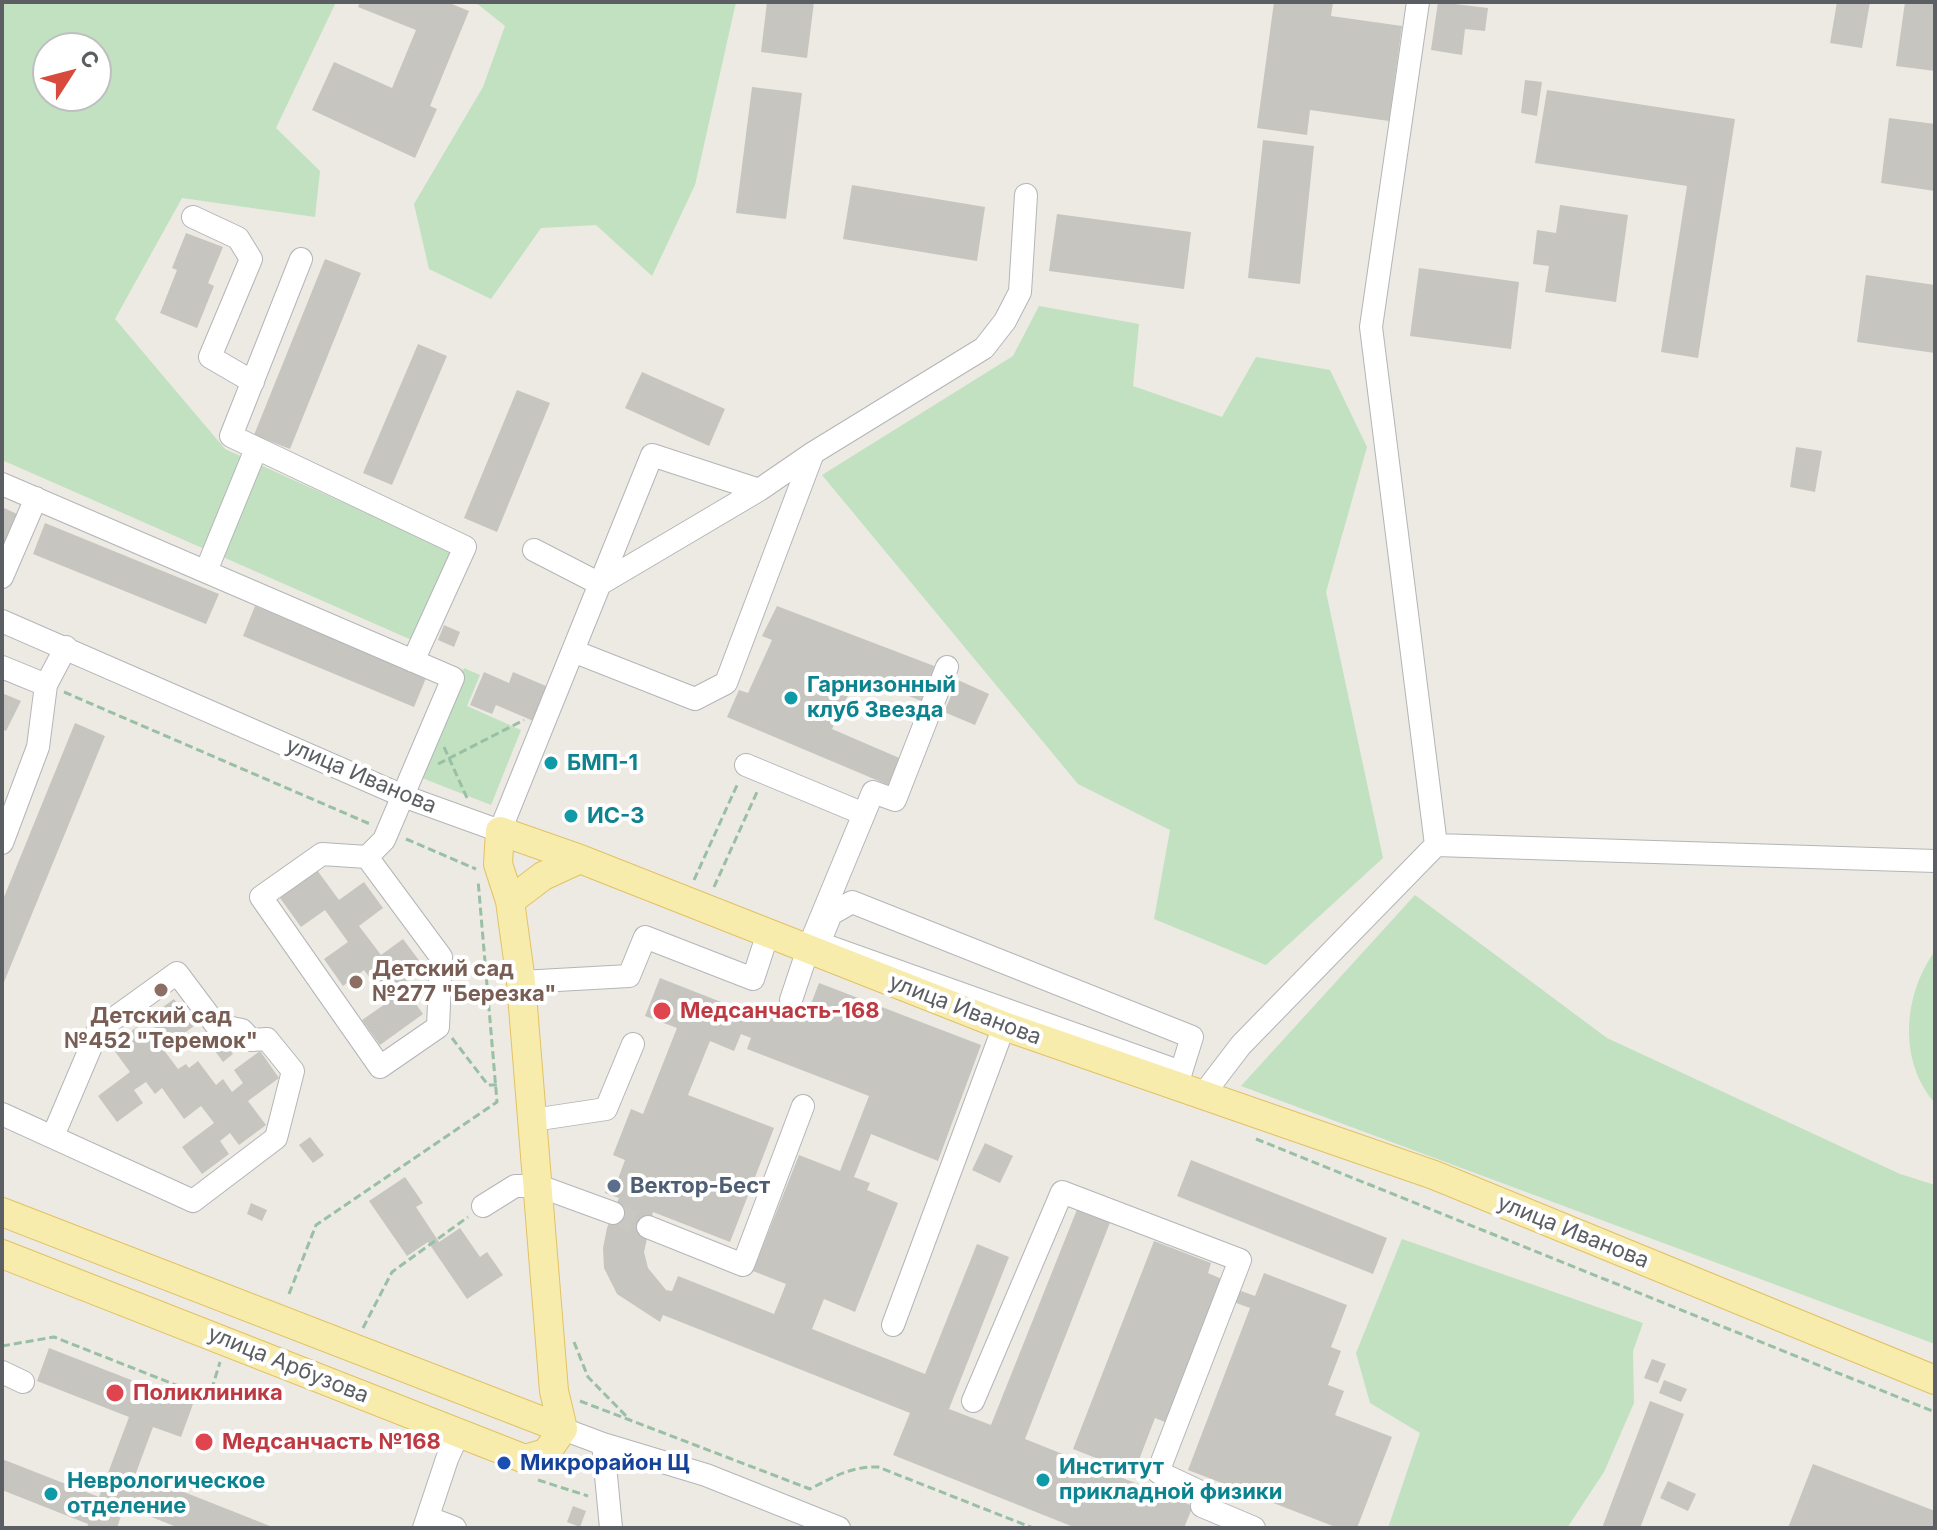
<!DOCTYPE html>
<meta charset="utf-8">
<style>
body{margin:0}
#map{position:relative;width:1937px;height:1530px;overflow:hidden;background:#eceae2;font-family:Inter,sans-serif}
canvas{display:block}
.frame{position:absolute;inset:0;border:4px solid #5b5e62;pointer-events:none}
.north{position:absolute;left:32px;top:32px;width:80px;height:80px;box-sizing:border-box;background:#fff;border:2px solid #bdbfc0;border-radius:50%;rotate:54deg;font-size:22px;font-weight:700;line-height:32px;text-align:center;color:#5b5e62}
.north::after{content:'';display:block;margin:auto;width:28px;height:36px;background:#d84a3c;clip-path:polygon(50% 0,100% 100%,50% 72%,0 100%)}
</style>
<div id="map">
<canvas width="1937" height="1530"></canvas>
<div class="frame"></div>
<div class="north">С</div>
</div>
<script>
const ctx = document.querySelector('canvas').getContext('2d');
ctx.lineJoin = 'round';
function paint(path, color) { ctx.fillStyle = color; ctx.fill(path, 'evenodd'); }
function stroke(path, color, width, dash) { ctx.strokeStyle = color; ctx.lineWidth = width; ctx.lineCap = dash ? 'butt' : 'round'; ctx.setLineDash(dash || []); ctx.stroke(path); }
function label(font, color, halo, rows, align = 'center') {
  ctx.font = font + ' Inter,sans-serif'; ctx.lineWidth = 8; ctx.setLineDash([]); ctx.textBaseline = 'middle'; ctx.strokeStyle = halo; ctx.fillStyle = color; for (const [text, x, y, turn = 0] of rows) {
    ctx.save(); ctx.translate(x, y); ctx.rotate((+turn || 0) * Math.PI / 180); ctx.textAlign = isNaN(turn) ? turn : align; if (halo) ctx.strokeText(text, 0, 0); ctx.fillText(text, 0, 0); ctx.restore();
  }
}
paint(new Path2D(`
 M 2,2 L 336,2 L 276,128 L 320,171 L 315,217 L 182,198 L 115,319 L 225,449 L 457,554 L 414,641 L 2,460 ZM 48,48 L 96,48 L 96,96 L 48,96 Z
 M 475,2 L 736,2 L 695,185 L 652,276 L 596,225 L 541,228 L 491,299 L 429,269 L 414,204 L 483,87 L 505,26 Z
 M 1039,306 L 1139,324 L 1133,386 L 1222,417 L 1256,357 L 1330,370 L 1367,447 L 1326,592 L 1383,858 L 1266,965 L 1154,919 L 1170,830 L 1078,784 L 822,475 L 1013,356 Z
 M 464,668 L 480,675 L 467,706 L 521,730 L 491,805 L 417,776 Z
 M 1415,895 L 1607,1038 L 1900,1174 L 1935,1185 L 1935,1344 L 1241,1086 Z
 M 1935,951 L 1935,1103 C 1898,1061 1903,995 1935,951 Z
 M 1402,1239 L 1643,1323 L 1633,1351 L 1634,1403 L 1604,1472 L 1567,1528 L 1388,1528 L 1420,1433 L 1370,1403 L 1356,1353 Z`), '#c1e1c1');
paint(new Path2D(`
 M 360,2 L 447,2 L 469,11 L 430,106 L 437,109 L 415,158 L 312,110 L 334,62 L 392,88 L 416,30 L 358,7 Z
 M 767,2 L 814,2 L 807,58 L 761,52 Z
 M 1274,2 L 1333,2 L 1331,16 L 1402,26 L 1389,121 L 1310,110 L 1307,135 L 1257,128 Z
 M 1438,2 L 1488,8 L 1485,31 L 1465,29 L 1462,55 L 1431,50 Z
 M 1837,2 L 1870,2 L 1862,48 L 1830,43 Z
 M 1905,2 L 1935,2 L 1935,71 L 1896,66 Z
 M 1525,80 L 1542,82 L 1537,116 L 1521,113 Z
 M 752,87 L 802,93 L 786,219 L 736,213 Z
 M 1547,90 L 1735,119 L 1698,358 L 1661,352 L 1687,186 L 1535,163 Z
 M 1889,118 L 1935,124 L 1935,191 L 1881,183 Z
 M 1263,140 L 1314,146 L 1300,284 L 1248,278 Z
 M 852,185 L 985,207 L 977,261 L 843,239 Z
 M 1560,205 L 1628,215 L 1616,302 L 1545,292 L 1549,266 L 1533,264 L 1537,230 L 1556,233 Z
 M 1057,214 L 1191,232 L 1184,289 L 1049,271 Z
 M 186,233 L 223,247 L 208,283 L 214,286 L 197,328 L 160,313 L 177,270 L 172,268 Z
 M 325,259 L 361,273 L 290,449 L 254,435 Z
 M 1419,268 L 1519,282 L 1511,349 L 1410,336 Z
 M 1866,275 L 1935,285 L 1935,353 L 1857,342 Z
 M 418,344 L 447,356 L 392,485 L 363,473 Z
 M 642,372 L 725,409 L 709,446 L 625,408 Z
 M 517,390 L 550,403 L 497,532 L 464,518 Z
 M 1796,447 L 1822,451 L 1815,492 L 1790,487 Z
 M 2,507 L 17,514 L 6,542 L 2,541 Z
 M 45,523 L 219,594 L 206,624 L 33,554 Z
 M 255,606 L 426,678 L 414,707 L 243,636 Z
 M 777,606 L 942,669 L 926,703 L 858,675 L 832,729 L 904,760 L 893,787 L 727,717 L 739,690 L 748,693 L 772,640 L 762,636 Z
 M 444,625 L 460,632 L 454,647 L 438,640 Z
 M 484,672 L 509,683 L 513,672 L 553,689 L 538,723 L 496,705 L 492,714 L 470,705 Z
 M 958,680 L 989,694 L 975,725 L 944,712 Z
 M 2,693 L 21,701 L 6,731 L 2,729 Z
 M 75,723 L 105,736 L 2,987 L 2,902 Z
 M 317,870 L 339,900 L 364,882 L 383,908 L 359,926 L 381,955 L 403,939 L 424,967 L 402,984 L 423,1014 L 380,1045 L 362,1020 L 388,1002 L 364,970 L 343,986 L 324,959 L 348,942 L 325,910 L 301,927 L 280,898 Z
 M 660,978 L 749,1013 L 747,1018 L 757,1022 L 763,1006 L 804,1022 L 819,983 L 981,1045 L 938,1161 L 871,1134 L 854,1177 L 870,1183 L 867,1190 L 898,1203 L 855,1312 L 824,1299 L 812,1329 L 925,1374 L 977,1244 L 1009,1257 L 949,1409 L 991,1425 L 1078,1207 L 1111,1220 L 1025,1439 L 1193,1506 L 1184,1528 L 1076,1528 L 893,1455 L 910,1413 L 663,1315 L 660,1322 L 617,1294 L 604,1268 L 603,1248 L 607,1228 L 619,1198 L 605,1193 L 612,1177 L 618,1179 L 625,1160 L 613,1155 L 631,1109 L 643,1114 L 677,1028 L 645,1016 ZM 741,1034 L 751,1038 L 747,1049 L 869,1096 L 840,1171 L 799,1155 L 753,1271 L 786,1284 L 774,1314 L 678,1276 L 672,1291 L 666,1290 L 648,1268 L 644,1252 L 653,1212 L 730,1242 L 774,1128 L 688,1095 L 710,1041 L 734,1051 Z
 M 174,999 L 194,1026 L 163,1049 L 178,1069 L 186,1064 L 189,1068 L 198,1061 L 216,1085 L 223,1079 L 232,1092 L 243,1083 L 234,1070 L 260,1051 L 279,1078 L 248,1101 L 266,1125 L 239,1145 L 230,1133 L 220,1141 L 229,1154 L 202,1174 L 182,1147 L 214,1123 L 201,1106 L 184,1119 L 162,1088 L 155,1094 L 146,1082 L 134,1090 L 143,1103 L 117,1122 L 98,1096 L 130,1072 L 111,1046 L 137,1027 L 147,1040 L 158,1032 L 148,1018 Z
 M 220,1037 L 233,1054 L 223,1062 L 210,1044 Z
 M 310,1137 L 324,1155 L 313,1163 L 299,1145 Z
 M 985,1143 L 1013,1156 L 1000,1183 L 972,1170 Z
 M 1191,1160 L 1387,1238 L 1373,1274 L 1177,1196 Z
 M 405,1177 L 423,1203 L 416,1207 L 439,1242 L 460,1228 L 480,1257 L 487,1252 L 503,1275 L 467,1299 L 428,1242 L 407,1256 L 369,1201 Z
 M 251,1203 L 267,1210 L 262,1221 L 247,1214 Z
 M 1154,1241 L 1211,1263 L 1208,1273 L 1231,1283 L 1230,1287 L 1255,1296 L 1264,1273 L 1347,1305 L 1331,1347 L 1341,1351 L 1328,1385 L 1344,1391 L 1335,1415 L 1392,1437 L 1357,1528 L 1338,1528 L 1188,1470 L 1250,1308 L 1225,1299 L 1175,1426 L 1155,1418 L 1134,1473 L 1073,1449 Z
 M 49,1348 L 193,1404 L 181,1437 L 153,1427 L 136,1473 L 275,1528 L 179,1528 L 124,1506 L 117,1528 L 87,1528 L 88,1524 L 2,1490 L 2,1459 L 99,1497 L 129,1417 L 37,1381 Z
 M 1652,1359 L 1666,1364 L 1658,1383 L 1644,1378 Z
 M 1664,1380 L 1687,1389 L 1681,1402 L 1659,1393 Z
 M 1650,1401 L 1684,1414 L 1640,1528 L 1602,1528 Z
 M 1813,1464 L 1935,1511 L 1935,1528 L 1788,1528 Z
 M 1668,1481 L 1696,1494 L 1688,1511 L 1660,1498 Z
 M 573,1506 L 586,1511 L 580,1527 L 567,1522 Z`), '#c7c5c0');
stroke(new Path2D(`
 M 613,1213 L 648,1227`), '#c8c7c2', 22, [22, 11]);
const minor = new Path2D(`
 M 1418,2 L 1371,327 L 1436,845
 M 193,217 L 238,238 L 251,259 L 210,357 L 253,382
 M 301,259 L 231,436 L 465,547 L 413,661
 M 2,484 L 453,678 L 384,840 L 367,857
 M 534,550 L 600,584 L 759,490
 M 206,571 L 256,449
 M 2,577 L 36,498
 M 2,621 L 403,796 L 500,831 L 652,455 L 759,490 L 813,453 L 984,348 L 1005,321 L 1020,292 L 1026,195
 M 573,651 L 695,699 L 726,683 L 813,453
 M 2,667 L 46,685
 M 746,765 L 864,814
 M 2,843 L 38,747 L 46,685 L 66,647
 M 322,854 L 367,857 L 441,957 L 438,1027 L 380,1067 L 261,897 Z
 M 852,902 L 1192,1037 L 1181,1072 L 819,943 L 831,914 Z
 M 521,982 L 629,976 L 645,937 L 753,979 L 768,933
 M 791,1000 L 808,949 L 873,792 L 895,800 L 947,667
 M 1202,1096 L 1241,1045 L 1436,845 L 1935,861
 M 2,1114 L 193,1201 L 276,1138 L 293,1071 L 267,1039 L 251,1040 L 242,1030 L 216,1025 L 177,973 L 98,1030 L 53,1136
 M 533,1120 L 606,1109 L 633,1044
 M 483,1206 L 515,1186 L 539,1186 L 613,1213
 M 648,1227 L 743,1265 L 803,1106
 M 893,1325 L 1004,1026
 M 2,1372 L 23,1382
 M 973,1401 L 1062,1192 L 1240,1260 L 1158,1472 L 1207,1495 L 1202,1506 L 1254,1528
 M 563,1429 L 603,1444 L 706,1475 L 839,1528
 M 603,1444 L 611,1528
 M 429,1518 L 455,1528
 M 424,1528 L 447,1459 L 459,1432`);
const major = new Path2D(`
 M 510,901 L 543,876 L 580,859
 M 2,1212 L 563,1429
 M 2,1254 L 525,1459 L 546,1453 L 563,1429
 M 563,1429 L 554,1391 L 521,982 L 510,901 L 498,864 L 500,831 L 580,859 L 1004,1026 L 1434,1175 L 1935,1380`);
stroke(minor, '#b3b5b8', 24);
stroke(major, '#e3c164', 30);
stroke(new Path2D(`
 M 64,692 L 370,824
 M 444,747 L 467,798
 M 438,764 L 524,720
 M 406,839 L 476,869
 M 694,880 L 738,783
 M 714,887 L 757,792
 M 452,1038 L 488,1085 L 497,1085
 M 1256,1139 L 1935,1412
 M 289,1294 L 316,1225 L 497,1102 L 478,880
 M 363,1328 L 392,1272 L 468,1217
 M 574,1342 L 588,1377 L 629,1419
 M 2,1346 L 54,1337 L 209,1398 L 220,1362
 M 580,1401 L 810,1489 C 833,1477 852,1466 878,1467 L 1033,1528
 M 538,1480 L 588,1496
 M 1040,1528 L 1041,1528`), '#99bfa4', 3, [8, 4]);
stroke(minor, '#fff', 22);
stroke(major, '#f7ecac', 28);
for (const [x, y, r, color] of [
 [791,698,8,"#0f9aa8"],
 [551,763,8,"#0f9aa8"],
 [571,816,8,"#0f9aa8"],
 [356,982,8,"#8d6e63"],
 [161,990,8,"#8d6e63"],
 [662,1011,10,"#e0444e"],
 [614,1186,8,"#5c6f8a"],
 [115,1393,10,"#e0444e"],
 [204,1442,10,"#e0444e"],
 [504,1463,8,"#1a4fb4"],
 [1043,1480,8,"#0f9aa8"],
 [51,1494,8,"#0f9aa8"]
]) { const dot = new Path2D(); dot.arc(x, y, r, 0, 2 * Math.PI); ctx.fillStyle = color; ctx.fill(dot); stroke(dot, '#fff', 3); }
label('bold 22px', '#0d838f', '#fff', [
 ["Гарнизонный",807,685],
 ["клуб Звезда",807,710],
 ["БМП-1",567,763],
 ["ИС-3",587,816],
 ["Институт",1059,1467],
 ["прикладной физики",1059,1492],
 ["Неврологическое",67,1481],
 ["отделение",67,1506]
], 'left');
label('22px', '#5b5e62', '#fff', [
 ["улица Иванова",361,776,23],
 ["улица Иванова",965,1010,21],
 ["улица Иванова",1573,1232,22],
 ["улица Арбузова",288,1365,22]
]);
label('bold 22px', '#785e54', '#fff', [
 ["Детский сад",372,969],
 ["№277 \"Березка\"",372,994],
 ["Детский сад",161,1016,"center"],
 ["№452 \"Теремок\"",161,1041,"center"]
], 'left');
label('bold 22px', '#be3a42', '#fff', [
 ["Медсанчасть-168",680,1011],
 ["Поликлиника",133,1393],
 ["Медсанчасть №168",222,1442]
], 'left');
label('bold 22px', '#4e5e75', '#fff', [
 ["Вектор-Бeст",630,1186]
], 'left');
label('bold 22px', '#164399', '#fff', [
 ["Микрорайон Щ",520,1463]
], 'left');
</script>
